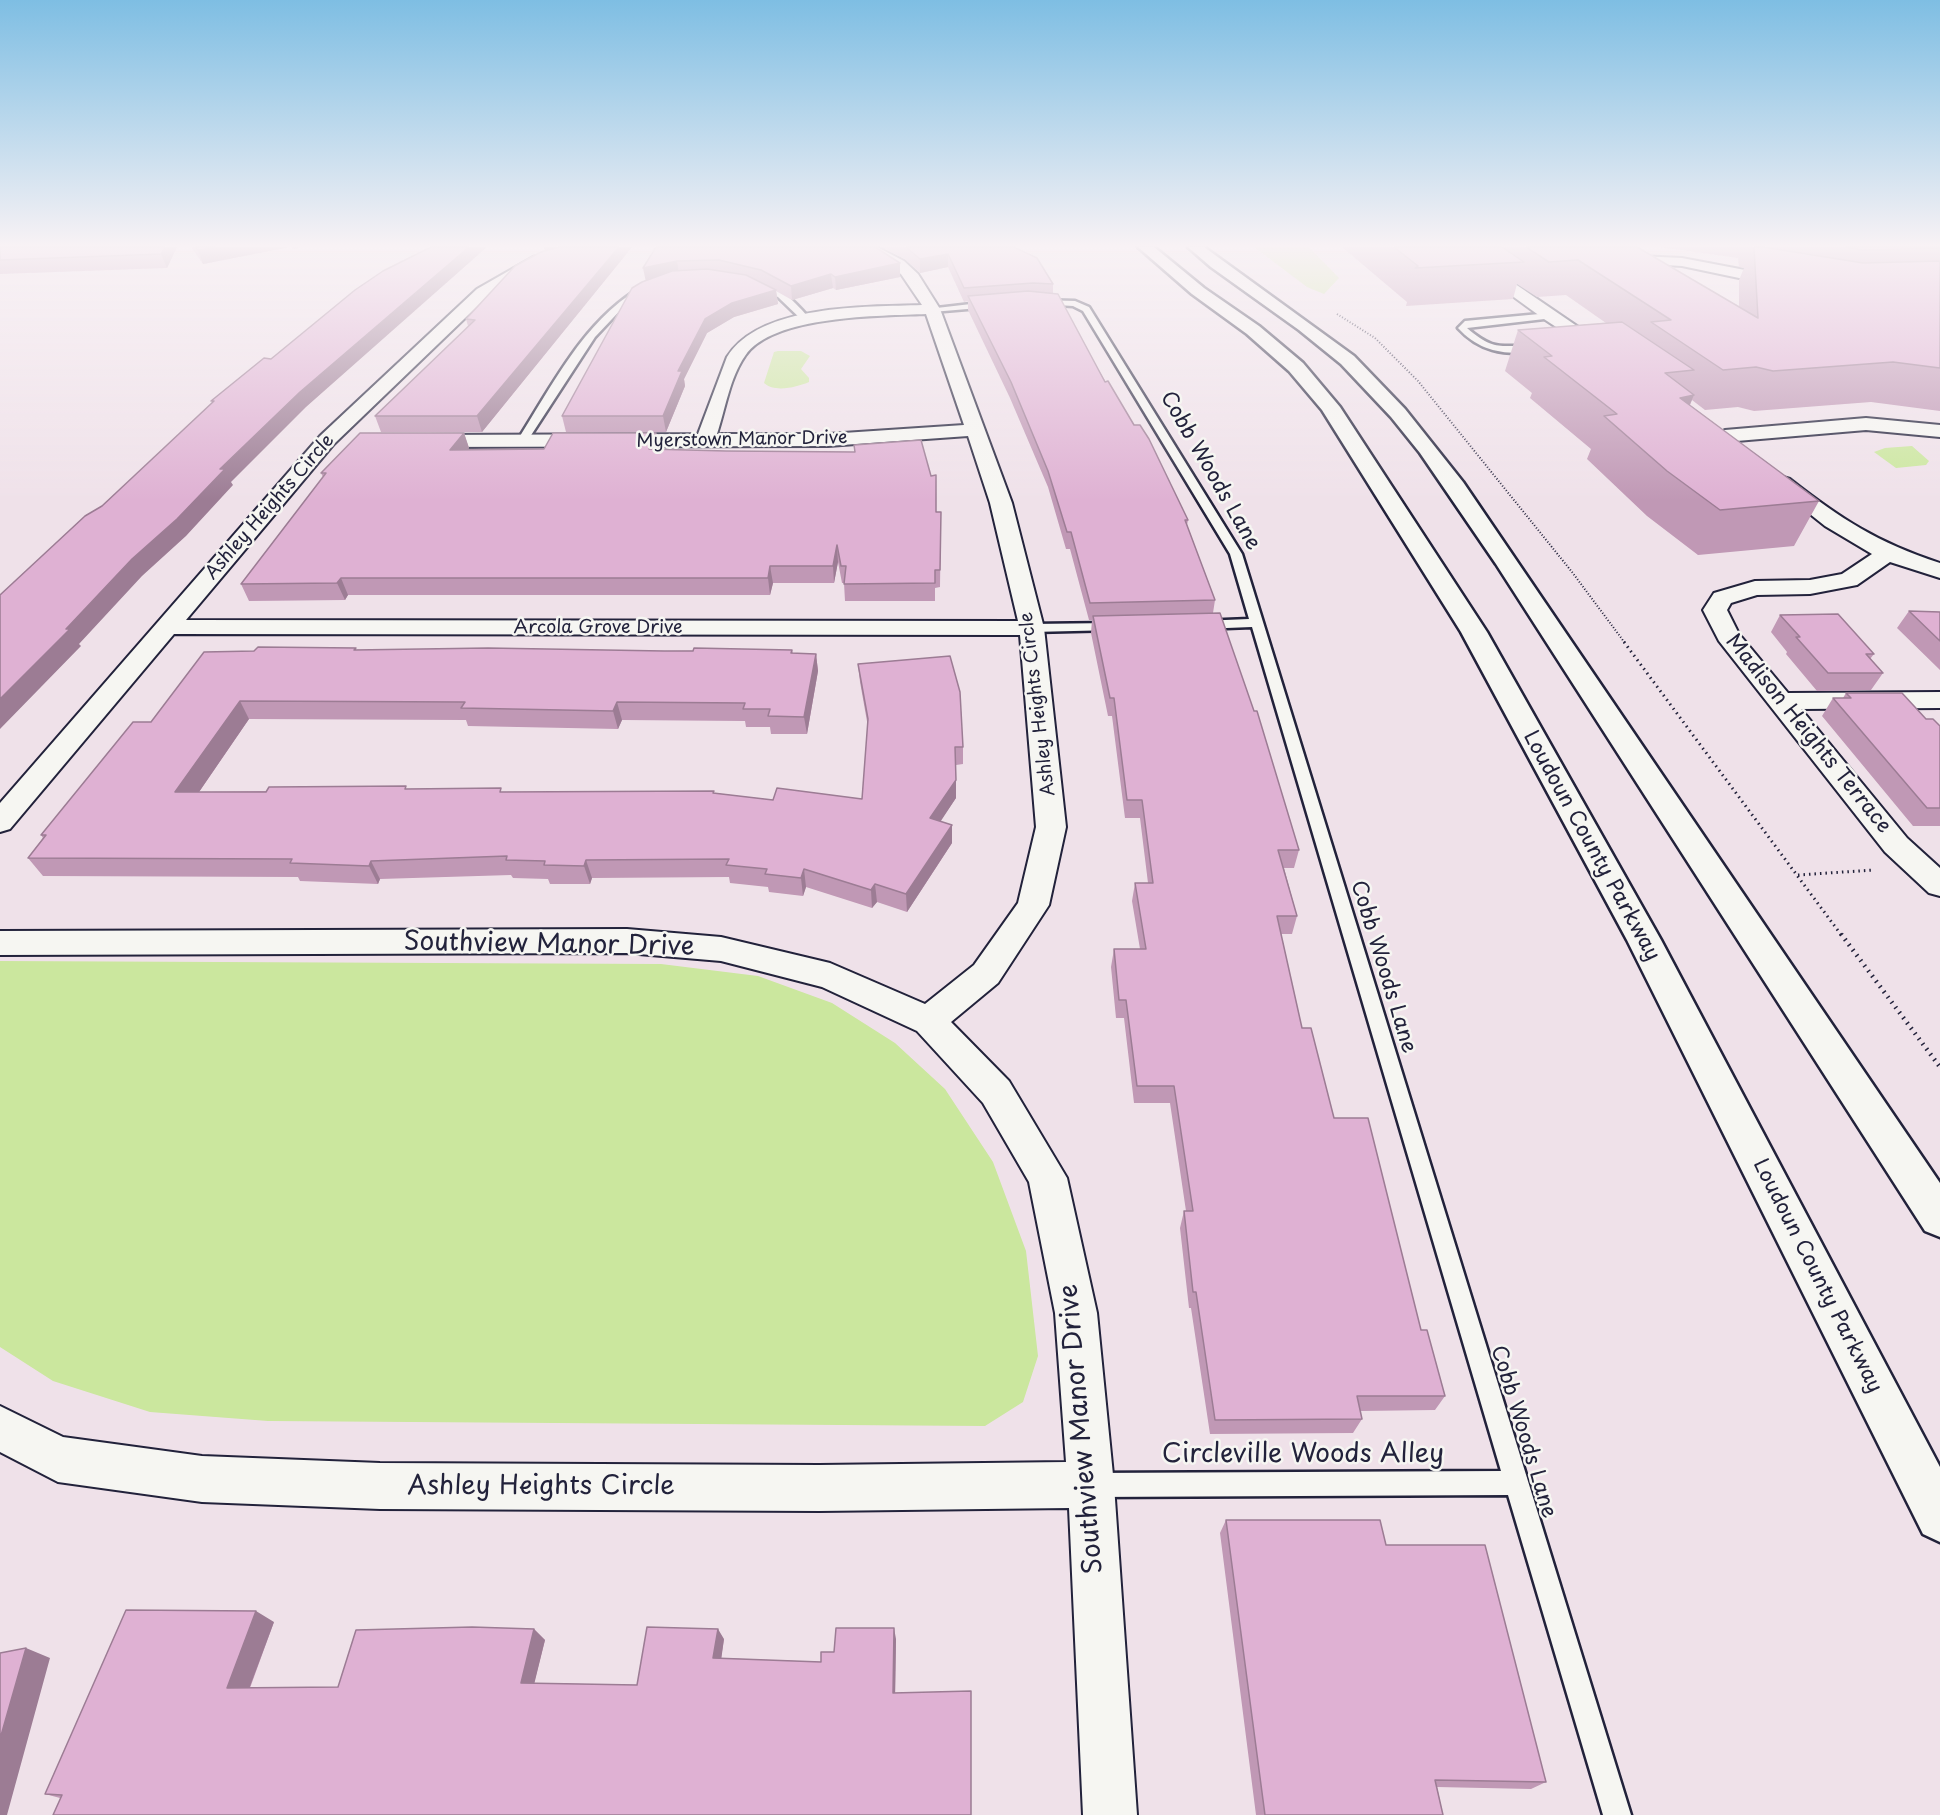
<!DOCTYPE html>
<style>
body{margin:0}
canvas{display:block;background:#efe1e9}
</style>
<canvas width="1940" height="1815"></canvas>
<script>
const ctx = document.querySelector('canvas').getContext('2d');
ctx.lineJoin = 'round';
function paint(path, color) { ctx.fillStyle = color; ctx.fill(path, 'evenodd'); }
function stroke(path, color, width, dash) { ctx.strokeStyle = color; ctx.lineWidth = width; ctx.lineCap = dash ? 'butt' : 'round'; ctx.setLineDash(dash || []); ctx.stroke(path); }
function label(font, color, halo, rows, align = 'center') {
  ctx.font = font + ' "Playpen Sans",sans-serif'; ctx.lineWidth = 5; ctx.setLineDash([]); ctx.textBaseline = 'middle'; ctx.strokeStyle = halo; ctx.fillStyle = color; for (const [text, x, y, turn = 0] of rows) {
    ctx.save(); ctx.translate(x, y); ctx.rotate((+turn || 0) * Math.PI / 180); ctx.textAlign = isNaN(turn) ? turn : align; if (halo) ctx.strokeText(text, 0, 0); ctx.fillText(text, 0, 0); ctx.restore();
  }
}
paint(new Path2D(`
 M 1254,247 L 1309,247 L 1339,278 L 1324,294 L 1307,287 Z
 M 778,351 L 801,351 L 810,356 L 801,369 L 809,378 L 809,382 C 797,387 775,393 764,383 L 774,352 Z
 M 1912,446 L 1929,461 L 1926,465 L 1896,468 L 1874,452 L 1885,448 Z
 M 0,961 L 661,964 L 758,976 L 832,1003 L 895,1043 L 945,1089 L 993,1162 L 1026,1251 L 1038,1356 L 1023,1402 L 985,1426 L 268,1421 L 150,1412 L 53,1381 L 0,1347 Z`), '#cbe79e');
const service = new Path2D(`
 M 753,281 C 775,280 797,304 810,319 L 803,321 L 778,297 L 753,285 Z
 M 640,288 L 647,290 L 628,302 L 595,337 L 526,443 L 518,443 L 517,441 C 552,386 583,322 640,288 Z
 M 1038,300 L 1075,301 L 1089,307 L 1242,554 L 1631,1815 L 1603,1815 L 1508,1495 L 1092,1497 L 1083,1494 L 1080,1485 L 1083,1476 L 1092,1473 L 1501,1471 L 1252,627 L 1201,629 L 1195,625 L 1201,621 L 1249,619 L 1230,554 L 1083,311 L 1073,306 L 1041,304 Z
 M 988,302 L 991,307 L 932,312 L 928,309 Z
 M 1550,313 L 1553,318 L 1467,328 C 1497,354 1502,343 1536,347 L 1536,351 L 1533,352 C 1503,355 1479,351 1458,328 L 1465,321 Z
 M 1112,623 L 1118,627 L 1116,630 L 1032,632 L 1026,628 L 1032,624 Z`);
const minor = new Path2D(`
 M 568,247 L 591,247 L 589,250 L 543,263 L 489,295 L 334,444 L 186,620 L 1018,621 L 990,503 L 968,436 L 828,446 L 424,447 L 414,441 L 424,435 L 698,434 L 727,357 C 760,304 866,307 922,305 L 901,274 L 859,247 L 877,247 L 904,261 L 918,274 L 940,309 L 1012,503 L 1044,628 L 1066,827 L 1049,905 L 998,983 L 951,1022 L 1009,1081 L 1067,1178 L 1097,1313 L 1114,1485 L 1137,1815 L 1083,1815 L 1069,1508 L 819,1511 L 380,1509 L 202,1502 L 58,1482 L 0,1452 L 0,1406 L 63,1437 L 202,1456 L 380,1463 L 819,1465 L 1066,1462 L 1055,1313 L 1029,1182 L 983,1103 L 917,1031 L 822,987 L 721,961 L 627,953 L 0,955 L 0,931 L 627,929 L 721,937 L 830,963 L 925,1004 L 974,965 L 1018,903 L 1036,827 L 1020,635 L 174,634 L 10,829 L 0,832 L 0,803 L 320,436 L 477,289 L 533,257 ZM 926,314 L 964,425 L 828,434 L 717,434 C 725,410 730,377 745,356 C 772,315 881,316 926,314 Z
 M 1445,247 L 1461,247 L 1612,350 L 1603,355 L 1597,354 L 1544,319 Z
 M 1618,255 L 1682,258 L 1782,277 L 1790,282 L 1782,287 L 1682,266 L 1613,262 L 1611,259 Z
 M 1866,418 L 1940,425 L 1940,437 L 1866,430 L 1725,442 L 1715,436 L 1725,430 Z
 M 1783,477 L 1790,479 C 1841,519 1878,543 1940,563 L 1940,578 L 1890,562 L 1857,585 L 1810,594 L 1757,595 L 1731,603 L 1727,610 L 1739,634 L 1788,693 L 1940,692 L 1940,708 L 1801,709 L 1907,838 L 1940,868 L 1940,896 L 1929,893 L 1885,852 L 1719,641 L 1703,610 L 1714,593 L 1755,581 L 1810,580 L 1842,574 L 1872,554 L 1825,526 L 1776,487 L 1773,483 L 1776,479 Z`);
const primary = new Path2D(`
 M 1138,247 L 1154,247 L 1204,288 L 1259,326 L 1303,363 L 1340,407 L 1487,632 L 1661,940 L 1940,1467 L 1940,1542 L 1923,1534 L 1627,940 L 1461,632 L 1322,410 L 1289,371 L 1247,334 L 1192,294 Z
 M 1188,247 L 1204,247 L 1354,356 L 1405,409 L 1463,482 L 1940,1183 L 1940,1237 L 1925,1231 L 1496,564 L 1420,453 L 1391,417 L 1341,364 L 1299,330 L 1211,267 Z`);
stroke(service, '#22223b', 5);
stroke(minor, '#22223b', 4);
stroke(primary, '#22223b', 5);
stroke(new Path2D(`
 M 1337,314 L 1375,338 L 1418,381 L 1572,572 L 1625,643`), '#22223b', 2, [1, 2]);
stroke(new Path2D(`
 M 1624,642 L 1842,936
 M 1798,875 L 1874,870`), '#22223b', 3, [1.5, 4]);
stroke(new Path2D(`
 M 1841,934 L 1940,1067`), '#22223b', 4.5, [1.5, 5]);
paint(service, '#f6f6f2');
paint(minor, '#f6f6f2');
paint(primary, '#f6f6f2');
paint(new Path2D(`
 M 0,247 L 177,247 L 167,268 L 0,274 Z
 M 191,247 L 301,247 L 294,249 L 290,247 L 203,264 Z
 M 544,247 L 632,247 L 482,432 L 381,432 L 375,416 L 468,326 L 466,319 L 545,251 Z
 M 656,247 L 900,263 L 900,277 L 836,290 L 833,288 L 792,300 L 776,291 L 778,304 L 734,317 L 707,333 L 684,379 L 685,386 L 666,432 L 566,432 L 562,416 L 646,281 Z
 M 881,247 L 1014,247 L 1053,284 L 1053,293 L 1188,520 L 1187,525 L 1215,600 L 1213,613 L 1299,850 L 1294,868 L 1284,868 L 1297,916 L 1292,934 L 1281,934 L 1302,1028 L 1334,1118 L 1421,1330 L 1445,1396 L 1435,1410 L 1360,1411 L 1362,1419 L 1353,1433 L 1210,1434 L 1191,1308 L 1189,1308 L 1180,1228 L 1184,1211 L 1186,1211 L 1170,1103 L 1134,1103 L 1124,1018 L 1116,1018 L 1111,967 L 1114,949 L 1140,949 L 1132,901 L 1135,883 L 1148,883 L 1140,818 L 1125,818 L 1112,716 L 1108,716 L 1091,633 L 1092,620 L 1089,620 L 1070,549 L 1066,549 L 1048,487 L 1010,398 L 968,310 L 968,301 L 964,302 L 948,267 L 920,273 L 905,259 Z
 M 1342,247 L 1637,247 L 1739,307 L 1739,280 L 1744,268 L 1739,267 L 1738,258 L 1659,247 L 1940,247 L 1940,411 L 1871,402 L 1754,411 L 1738,407 L 1705,410 L 1692,400 L 1690,405 L 1819,501 L 1794,546 L 1698,555 L 1647,516 L 1587,459 L 1591,449 L 1530,398 L 1532,393 L 1505,371 L 1518,330 L 1606,323 L 1566,295 L 1537,297 L 1517,284 L 1513,299 L 1406,306 L 1407,302 Z
 M 464,433 L 469,448 L 468,449 L 659,448 L 659,449 L 726,451 L 854,452 L 854,445 L 937,512 L 941,512 L 940,587 L 935,588 L 935,601 L 845,601 L 844,583 L 842,583 L 838,562 L 834,583 L 773,583 L 770,595 L 348,595 L 345,600 L 249,601 L 241,584 L 323,477 L 321,473 Z
 M 1909,611 L 1940,612 L 1940,670 L 1897,628 Z
 M 1780,615 L 1874,654 L 1870,659 L 1883,673 L 1871,690 L 1817,691 L 1786,654 L 1787,652 L 1771,632 Z
 M 357,650 L 664,651 L 792,650 L 793,653 L 816,654 L 818,671 L 807,734 L 771,734 L 770,727 L 746,727 L 745,721 L 622,720 L 618,729 L 468,726 L 466,720 L 249,719 L 199,792 L 407,789 L 503,792 L 714,793 L 773,800 L 862,799 L 868,727 L 860,682 L 858,664 L 963,747 L 963,764 L 956,765 L 956,798 L 940,821 L 952,843 L 907,912 L 877,902 L 872,908 L 806,887 L 803,896 L 769,892 L 768,887 L 730,883 L 729,877 L 592,878 L 590,884 L 550,884 L 548,879 L 513,878 L 511,875 L 380,879 L 378,884 L 300,881 L 298,877 L 43,876 L 28,858 L 43,838 L 41,835 L 151,722 Z
 M 1846,693 L 1926,719 L 1940,726 L 1940,826 L 1913,826 L 1822,716 L 1833,698 L 1843,698 Z
 M 1226,1520 L 1386,1545 L 1546,1782 L 1531,1789 L 1437,1787 L 1443,1815 L 1256,1815 L 1220,1533 Z
 M 274,1622 L 250,1688 L 338,1687 L 534,1629 L 545,1640 L 534,1683 L 637,1685 L 724,1639 L 721,1658 L 821,1662 L 834,1652 L 896,1639 L 895,1693 L 60,1798 L 45,1794 Z`), '#c098b5');
paint(new Path2D(`
 M 165,247 L 177,247 L 167,268 L 161,254 Z
 M 216,247 L 290,247 L 203,264 L 198,250 Z
 M 469,247 L 487,247 L 306,407 L 231,482 L 233,485 L 186,536 L 142,576 L 79,644 L 81,646 L 0,729 L 0,699 L 132,559 L 220,469 L 300,392 Z
 M 544,247 L 561,247 L 545,251 Z
 M 619,247 L 632,247 L 482,432 L 477,416 Z
 M 948,254 L 948,267 L 920,273 L 920,259 Z
 M 677,261 L 679,274 L 646,282 L 643,268 Z
 M 900,263 L 900,277 L 836,290 L 835,277 Z
 M 831,274 L 833,288 L 792,300 L 791,286 Z
 M 776,290 L 778,304 L 734,317 L 707,333 L 684,379 L 685,386 L 666,432 L 663,416 L 678,371 L 705,319 L 732,303 Z
 M 1694,395 L 1675,438 L 1680,398 Z
 M 464,433 L 469,448 L 455,466 L 450,450 Z
 M 656,433 L 659,448 L 652,465 L 649,449 Z
 M 837,545 L 838,562 L 834,583 L 833,566 Z
 M 770,566 L 773,583 L 770,595 L 768,578 Z
 M 341,578 L 348,595 L 345,600 L 337,583 Z
 M 816,654 L 818,671 L 807,734 L 804,717 Z
 M 240,701 L 249,719 L 186,811 L 175,792 Z
 M 617,702 L 622,720 L 618,729 L 613,711 Z
 M 956,780 L 956,798 L 931,836 L 930,818 Z
 M 952,825 L 952,843 L 907,912 L 906,894 Z
 M 586,860 L 592,878 L 590,884 L 584,866 Z
 M 371,861 L 380,879 L 378,884 L 369,866 Z
 M 804,869 L 806,887 L 803,896 L 801,878 Z
 M 875,884 L 877,902 L 872,908 L 871,890 Z
 M 256,1611 L 274,1622 L 246,1697 L 227,1688 Z
 M 894,1628 L 896,1639 L 895,1702 L 893,1693 Z
 M 534,1629 L 545,1640 L 532,1693 L 521,1683 Z
 M 718,1629 L 724,1639 L 720,1668 L 713,1658 Z
 M 26,1648 L 50,1658 L 7,1815 L 0,1815 L 0,1739 Z`), '#9c7c94');
const building = new Path2D(`
 M 0,247 L 165,247 L 161,254 L 0,260 Z
 M 195,247 L 216,247 L 198,250 Z
 M 431,247 L 469,247 L 300,392 L 220,469 L 225,469 L 177,519 L 132,559 L 66,629 L 70,629 L 0,699 L 0,595 L 85,516 L 102,506 L 214,401 L 211,401 L 264,358 L 271,359 L 355,290 L 383,271 Z
 M 559,247 L 619,247 L 477,416 L 375,416 L 475,320 L 466,319 L 515,266 L 541,252 Z
 M 656,247 L 875,247 L 900,263 L 835,277 L 831,274 L 791,286 L 761,270 L 719,260 L 677,261 L 643,268 Z
 M 906,247 L 1014,247 L 1037,258 L 1053,284 L 1033,283 L 964,288 L 948,254 L 920,259 Z
 M 1394,247 L 1502,247 L 1524,262 L 1415,268 L 1418,266 Z
 M 1526,247 L 1637,247 L 1758,318 L 1754,247 L 1763,247 L 1863,263 L 1940,261 L 1940,368 L 1893,362 L 1773,371 L 1756,367 L 1723,370 L 1651,322 L 1671,320 L 1578,260 L 1549,262 Z
 M 1845,247 L 1940,247 L 1940,248 L 1863,250 Z
 M 707,269 L 746,275 L 776,290 L 732,303 L 705,319 L 678,371 L 682,371 L 663,416 L 562,416 L 632,288 L 642,282 L 672,271 Z
 M 1028,291 L 1058,294 L 1105,382 L 1108,381 L 1134,425 L 1140,425 L 1149,439 L 1188,520 L 1185,520 L 1215,600 L 1090,603 L 1071,532 L 1067,532 L 1048,471 L 1011,382 L 968,296 Z
 M 1622,322 L 1694,370 L 1665,373 L 1694,395 L 1680,398 L 1819,501 L 1720,510 L 1667,471 L 1604,416 L 1617,414 L 1544,357 L 1552,356 L 1518,330 Z
 M 360,433 L 464,433 L 450,450 L 544,449 L 553,433 L 656,433 L 649,449 L 726,451 L 855,452 L 854,445 L 921,440 L 931,476 L 936,475 L 936,512 L 941,512 L 940,570 L 935,570 L 935,583 L 844,584 L 846,566 L 841,566 L 837,545 L 833,566 L 770,566 L 768,578 L 341,578 L 337,583 L 241,584 L 326,473 L 321,473 Z
 M 1909,611 L 1940,612 L 1940,641 Z
 M 1220,613 L 1254,711 L 1257,711 L 1299,850 L 1278,850 L 1297,916 L 1277,916 L 1302,1028 L 1311,1028 L 1334,1118 L 1368,1118 L 1421,1330 L 1427,1330 L 1445,1396 L 1357,1396 L 1362,1419 L 1215,1420 L 1196,1292 L 1193,1292 L 1184,1211 L 1193,1211 L 1174,1086 L 1137,1086 L 1126,1000 L 1119,1000 L 1114,949 L 1146,949 L 1135,883 L 1153,883 L 1142,800 L 1127,800 L 1114,698 L 1110,698 L 1093,616 Z
 M 1838,614 L 1874,654 L 1866,654 L 1883,673 L 1828,673 L 1796,637 L 1800,637 L 1780,615 Z
 M 258,647 L 356,648 L 354,650 L 488,648 L 664,651 L 693,651 L 694,648 L 792,650 L 791,653 L 816,654 L 804,717 L 768,716 L 770,709 L 743,709 L 745,703 L 617,702 L 613,711 L 461,708 L 465,702 L 240,701 L 175,792 L 266,792 L 269,787 L 406,786 L 405,789 L 501,788 L 500,792 L 714,791 L 713,793 L 773,800 L 777,788 L 862,799 L 868,719 L 858,664 L 950,656 L 960,692 L 963,747 L 955,747 L 956,780 L 930,818 L 952,825 L 906,894 L 875,884 L 871,890 L 804,869 L 801,878 L 765,874 L 767,869 L 726,865 L 729,859 L 586,860 L 584,866 L 544,865 L 545,861 L 506,860 L 507,856 L 371,861 L 369,866 L 290,863 L 292,859 L 28,858 L 46,835 L 41,835 L 133,722 L 151,722 L 204,652 L 254,651 Z
 M 1846,693 L 1902,693 L 1926,719 L 1933,719 L 1940,726 L 1940,808 L 1927,808 L 1833,698 L 1851,698 Z
 M 1226,1520 L 1380,1520 L 1386,1545 L 1485,1545 L 1546,1782 L 1435,1780 L 1443,1815 L 1265,1815 Z
 M 126,1610 L 256,1611 L 227,1688 L 338,1687 L 356,1630 L 472,1627 L 534,1629 L 521,1683 L 637,1685 L 647,1627 L 718,1629 L 713,1658 L 821,1662 L 821,1652 L 834,1652 L 836,1628 L 894,1628 L 893,1693 L 971,1691 L 971,1815 L 53,1815 L 62,1795 L 45,1794 Z
 M 26,1648 L 0,1739 L 0,1653 Z`);
paint(building, '#dfb1d3');
stroke(building, '#9c7c94', 1.5);
const sky = ctx.createLinearGradient(0, 0, 0, 501);
sky.addColorStop(0, '#7ebee3');
sky.addColorStop(0.49, '#f8f2f5');
sky.addColorStop(1, '#f8f2f500');
ctx.fillStyle = sky;
ctx.fillRect(0, 0, 1940, 501);
label('18px', '#22223b', '#f6f6f2', [
 ["Myerstown Manor Drive",742,440,-1],
 ["Ashley Heights Circle",270,507,-49],
 ["Arcola Grove Drive",598,628],
 ["Ashley Heights Circle",1038,704,-97]
]);
label('21px', '#22223b', '#f6f6f2', [
 ["Cobb Woods Lane",1210,471,60],
 ["Madison Heights Terrace",1808,734,51],
 ["Loudoun County Parkway",1591,846,61],
 ["Cobb Woods Lane",1383,967,73],
 ["Loudoun County Parkway",1817,1276,63],
 ["Cobb Woods Lane",1523,1432,73]
]);
label('26px', '#22223b', '#f6f6f2', [
 ["Southview Manor Drive",549,945,1],
 ["Southview Manor Drive",1082,1429,-95],
 ["Circleville Woods Alley",1303,1455],
 ["Ashley Heights Circle",541,1487]
]);
</script>
